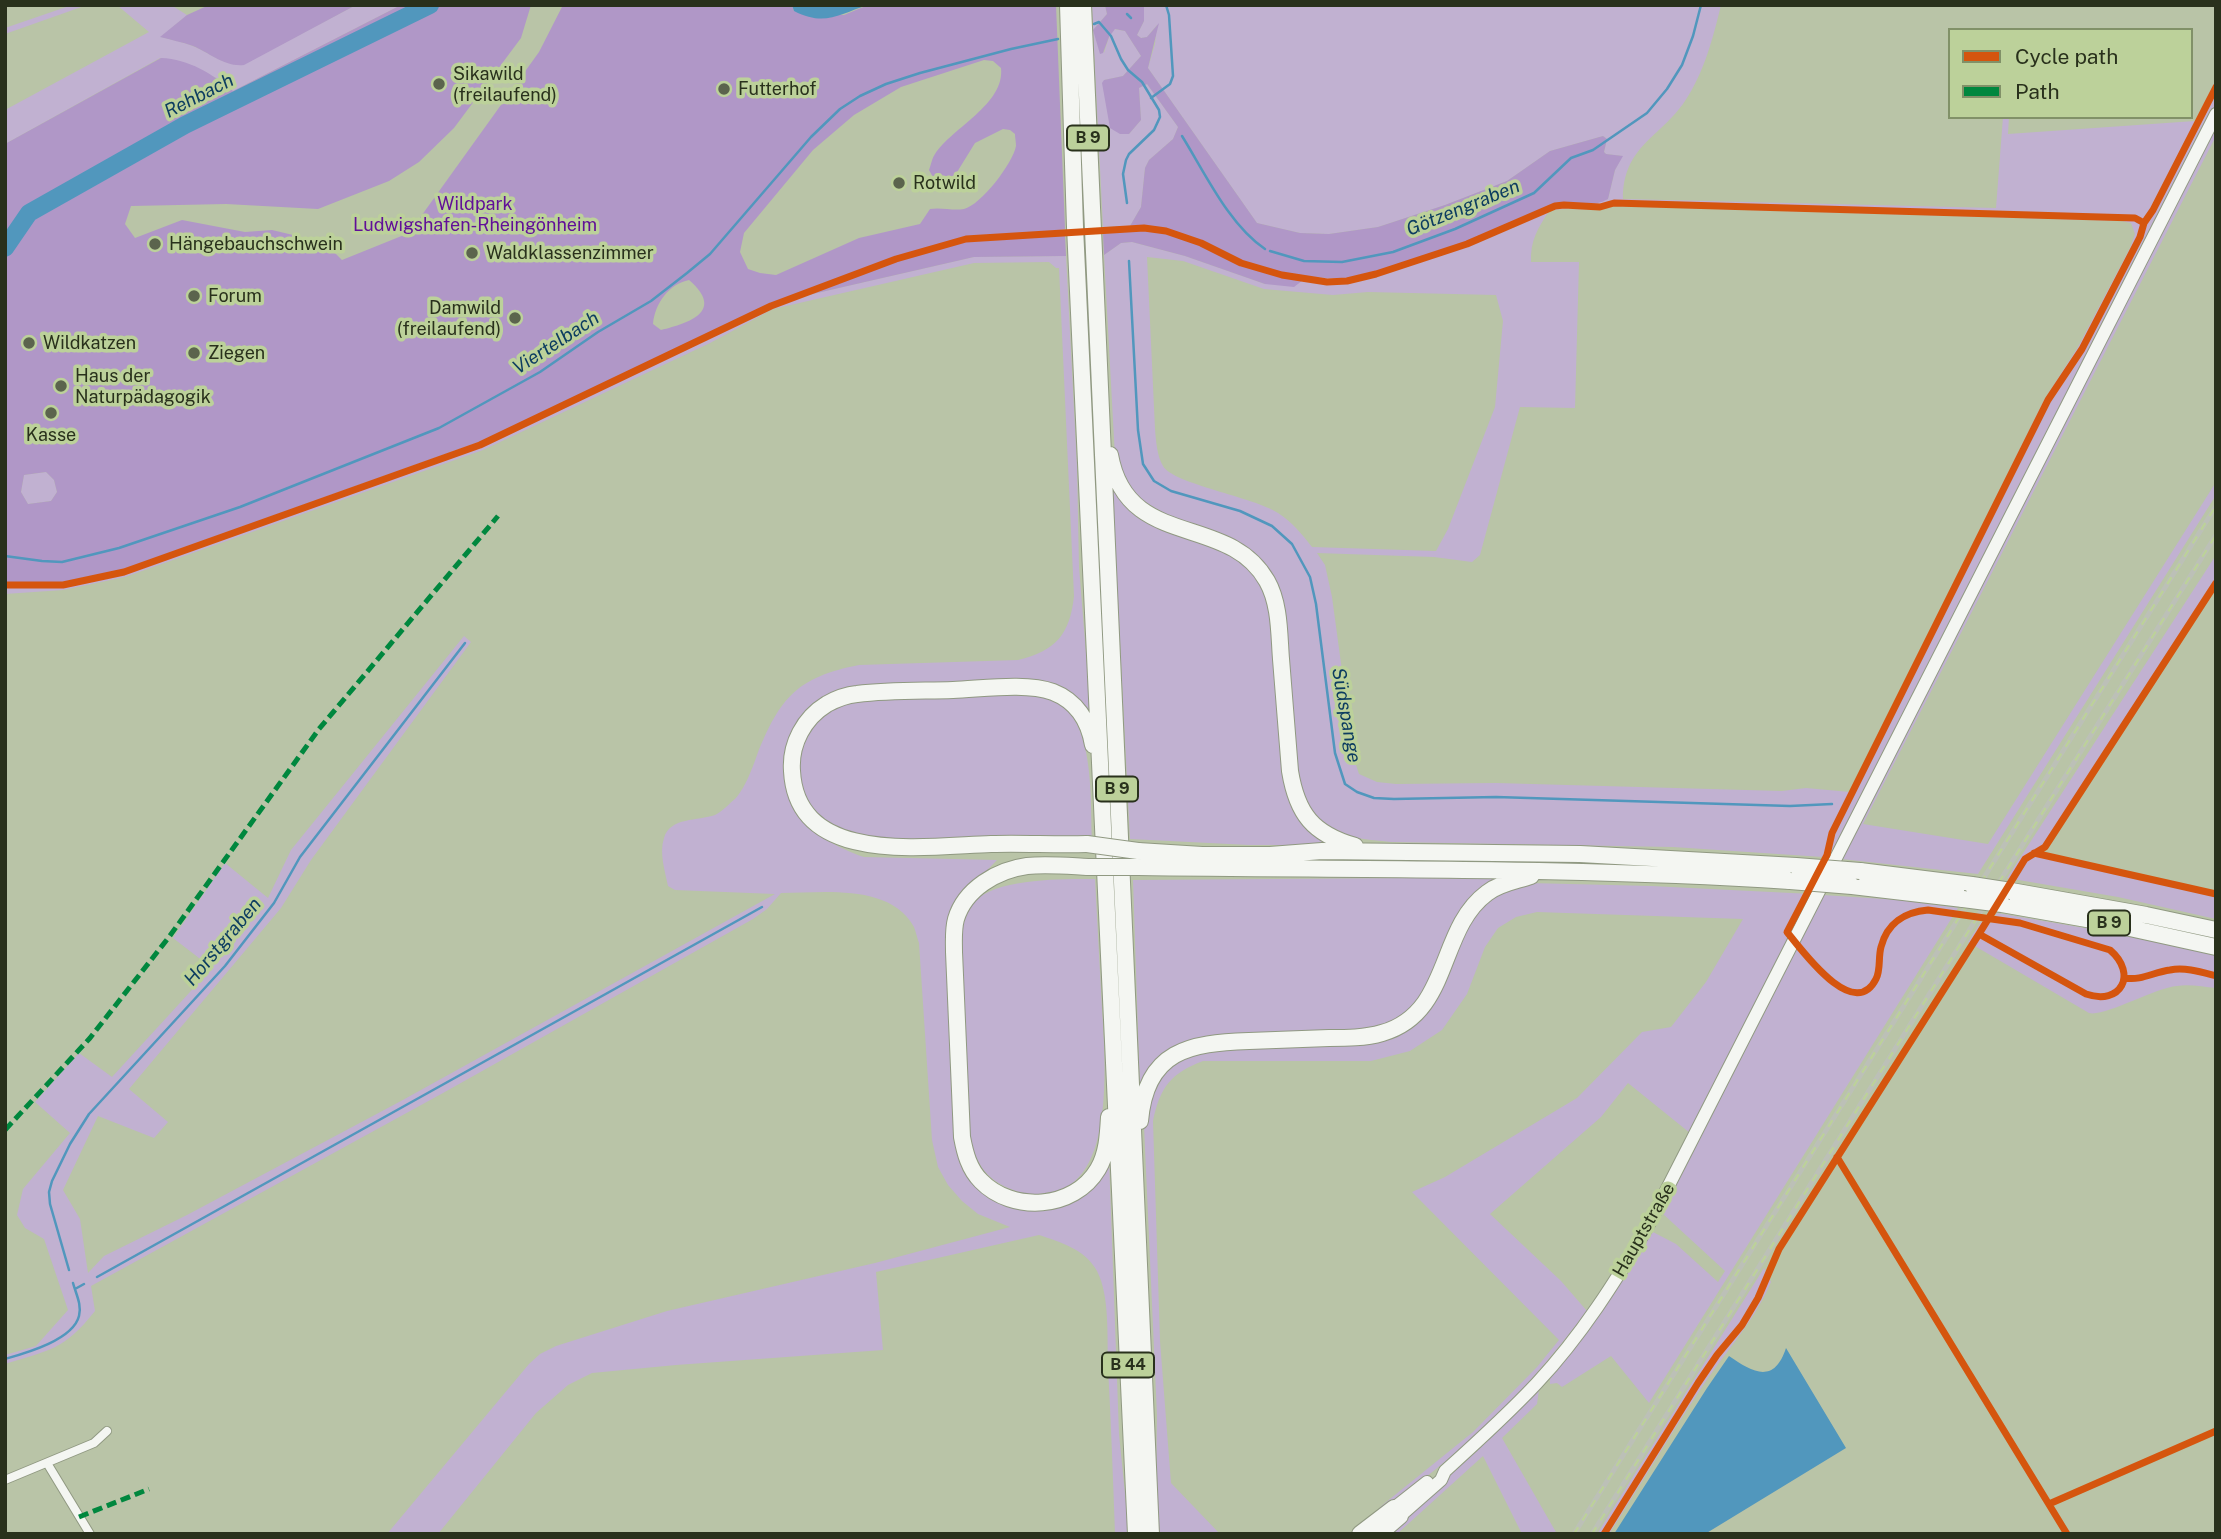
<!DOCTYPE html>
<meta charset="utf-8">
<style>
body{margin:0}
#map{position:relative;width:2221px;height:1539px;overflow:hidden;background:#b9c4a7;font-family:"Public Sans",sans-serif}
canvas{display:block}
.frame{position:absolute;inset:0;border:7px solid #29311c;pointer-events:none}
.legend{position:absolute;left:1948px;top:28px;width:245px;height:91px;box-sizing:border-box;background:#bcd19a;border:2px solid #819168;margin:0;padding:9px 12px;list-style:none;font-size:21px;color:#29311c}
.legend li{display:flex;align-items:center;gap:14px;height:35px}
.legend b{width:35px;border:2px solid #819168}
</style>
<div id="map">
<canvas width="2221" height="1539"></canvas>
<div class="frame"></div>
<ul class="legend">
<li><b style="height:9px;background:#d5550e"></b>Cycle path</li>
<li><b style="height:9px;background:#00873e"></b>Path</li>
</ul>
</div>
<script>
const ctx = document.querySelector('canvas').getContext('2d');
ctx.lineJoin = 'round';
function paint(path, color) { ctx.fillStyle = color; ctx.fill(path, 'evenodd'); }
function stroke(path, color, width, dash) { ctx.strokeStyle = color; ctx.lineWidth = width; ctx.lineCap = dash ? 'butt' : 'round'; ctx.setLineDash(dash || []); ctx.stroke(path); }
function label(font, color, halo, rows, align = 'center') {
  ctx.font = font + ' "Public Sans",sans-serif'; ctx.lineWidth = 7; ctx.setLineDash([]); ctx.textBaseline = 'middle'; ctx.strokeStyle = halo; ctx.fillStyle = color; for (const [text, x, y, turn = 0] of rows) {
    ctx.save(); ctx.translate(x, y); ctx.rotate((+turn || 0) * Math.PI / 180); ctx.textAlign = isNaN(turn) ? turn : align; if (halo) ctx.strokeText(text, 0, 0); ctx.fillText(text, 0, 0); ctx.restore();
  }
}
paint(new Path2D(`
 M 72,5 L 87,5 L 5,34 L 5,28 Z
 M 117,5 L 171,5 L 187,15 L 161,37 C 172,40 184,42 195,47 C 212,54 225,67 244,64 L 356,5 L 401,5 L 233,91 L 217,78 L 160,58 L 5,144 L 5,110 L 149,32 Z
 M 1092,5 L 1105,5 L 1107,14 L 1093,30 L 1104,53 L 1109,37 L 1114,29 L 1125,31 L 1141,56 L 1123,76 L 1104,80 L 1120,134 L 1129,134 L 1141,120 L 1139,88 L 1147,84 L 1178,127 L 1173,139 L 1149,160 L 1145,168 L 1141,207 L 1130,226 L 1103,227 L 1093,30 Z
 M 1144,5 L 1721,5 C 1713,38 1704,73 1685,101 C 1660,138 1623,146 1623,199 L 1996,208 L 2003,117 L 2009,117 L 2008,134 L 2195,121 L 2216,80 L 2216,136 L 1863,824 L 1988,844 L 2216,482 L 2216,495 L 1978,874 L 1823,857 L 1673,847 L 1391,842 C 1346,837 1321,838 1300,792 L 1267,569 L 1138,500 L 1125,482 L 1115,457 L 1104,255 L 1121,243 L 1132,242 L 1185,256 L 1265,284 L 1307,277 L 1346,279 L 1374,272 L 1466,242 L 1554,204 L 1563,202 L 1588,204 L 1608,199 L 1615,170 L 1622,156 L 1606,154 L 1604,152 L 1607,139 L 1603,136 L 1550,151 L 1507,181 L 1445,205 L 1378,227 L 1329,234 L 1300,233 L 1257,223 L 1148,68 L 1155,44 L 1157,25 L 1147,37 L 1141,38 L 1137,35 L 1144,21 ZM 1614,206 L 2122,221 L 2131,223 L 2135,234 L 2130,248 L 2078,347 L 2044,400 L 1850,792 L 1806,788 L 1782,791 L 1496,783 L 1396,784 L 1377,782 L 1359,774 L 1354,759 L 1332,597 L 1325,565 L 1317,553 L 1434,557 L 1472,562 L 1480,555 L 1520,407 L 1575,408 L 1579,262 L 1531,262 C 1530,241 1538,228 1549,211 C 1571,206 1593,213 1614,206 ZM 1147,257 L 1183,261 L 1264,289 L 1333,295 L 1368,292 L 1496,295 L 1503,321 L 1495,407 L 1448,529 L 1436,551 L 1312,547 C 1302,534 1292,522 1278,513 C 1254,497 1173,484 1163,466 C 1157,456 1156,441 1155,429 Z
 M 1066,256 L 1077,467 L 1079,567 L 1091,716 L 1071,696 L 858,686 C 841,690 827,694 813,705 C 783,728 775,775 794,808 C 808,832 839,849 864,857 L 997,860 L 962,896 L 950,928 L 973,1178 L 1052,1206 L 1109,1159 L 1119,1434 L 1129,1534 L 1115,1534 C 1113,1478 1111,1422 1108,1367 C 1107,1338 1110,1296 1097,1271 C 1085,1249 1060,1242 1039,1235 L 876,1272 L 883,1350 L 676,1365 L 592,1373 L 568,1385 L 536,1413 L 438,1534 L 387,1534 L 529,1364 L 540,1354 L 556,1346 L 667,1311 L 875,1263 L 1010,1227 L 978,1214 L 962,1201 L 948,1185 L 938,1167 L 932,1140 L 919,943 C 917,938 916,932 914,927 C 890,883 822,893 781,893 L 767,909 L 753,919 L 443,1093 L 91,1286 L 95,1311 C 64,1350 50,1350 5,1364 L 5,1355 L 36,1346 L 68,1310 L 44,1239 L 25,1228 L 17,1215 L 23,1189 L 70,1133 L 35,1102 L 79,1053 L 112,1077 L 212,968 L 173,938 L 225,863 L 268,898 L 291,850 L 464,636 L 471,642 L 311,860 L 281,908 L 129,1089 L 168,1122 L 154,1138 L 98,1116 L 63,1190 L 80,1219 L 88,1273 L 104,1256 L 187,1215 L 401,1101 L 775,894 L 675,890 L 668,886 C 665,871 659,853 664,838 C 670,817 698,821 715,815 C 722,812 730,803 736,798 C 746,786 752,769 757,755 C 780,697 798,677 859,665 L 1018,660 C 1056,651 1070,634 1074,596 L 1059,268 L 1056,268 L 1049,262 L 974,263 L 773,309 L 710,343 L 483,450 L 125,577 L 63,590 L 5,594 L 5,582 L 62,582 L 124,569 L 479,442 L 707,336 L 769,304 L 974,257 Z
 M 46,472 L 54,480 L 57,492 L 51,501 L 28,504 L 21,492 L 24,475 Z
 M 1112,482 L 1238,558 L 1257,577 L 1269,600 L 1289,788 L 1337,845 L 1249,845 L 1130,839 Z
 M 2216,555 L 2216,578 L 2036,856 L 2216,897 L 2216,919 L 2118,897 L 2007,878 Z
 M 1001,695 C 1016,696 1035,694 1050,699 C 1096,714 1090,800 1092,838 L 895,839 L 863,836 L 840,830 L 820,818 L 808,805 L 796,770 L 801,742 L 824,713 L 839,704 L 859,700 Z
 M 1414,878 L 1502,879 L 1490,886 L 1423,998 L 1406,1014 L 1375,1029 L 1211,1037 L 1185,1041 L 1172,1049 L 1140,1091 L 1133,880 Z
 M 1095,879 C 1097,917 1099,954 1101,991 C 1103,1040 1121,1180 1052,1192 C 1040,1194 1027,1196 1016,1191 C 983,1180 974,1160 968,1128 L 960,937 C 963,926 966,911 974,902 C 996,878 1063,879 1095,879 Z
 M 1528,883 L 1651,886 L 1811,894 L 1690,1133 L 1628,1083 L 1601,1117 L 1490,1214 L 1561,1281 L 1587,1311 C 1554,1354 1519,1396 1479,1432 C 1448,1461 1415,1485 1382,1511 L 1380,1507 L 1473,1432 L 1537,1367 L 1559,1340 L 1412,1192 L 1445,1177 L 1577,1098 L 1642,1032 L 1671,1027 L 1706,982 L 1743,919 L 1537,912 L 1516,917 L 1498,928 L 1485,947 L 1467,994 L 1442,1030 L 1410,1051 L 1371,1061 L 1203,1061 C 1171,1073 1160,1087 1153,1121 L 1160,1341 L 1171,1483 L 1220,1534 L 1158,1534 L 1156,1492 L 1157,1415 L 1144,1126 L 1145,1112 L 1161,1074 L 1194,1050 L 1324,1044 L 1425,1013 L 1444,984 L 1467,929 L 1478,908 L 1506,889 Z
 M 1823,895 L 1899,900 L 1958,908 L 1649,1403 L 1611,1356 L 1562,1387 L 1557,1383 L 1550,1384 L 1550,1377 L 1602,1311 L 1651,1231 L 1676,1244 L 1718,1282 L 1725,1271 L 1662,1213 Z
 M 1997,913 L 2102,931 L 2216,955 L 2216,988 C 2204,987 2189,984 2177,986 C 2154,988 2105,1017 2089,1013 L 1968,942 L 1981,922 L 1991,923 Z
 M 1764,1268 L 1771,1282 C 1755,1320 1727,1350 1704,1384 C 1671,1433 1641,1484 1609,1534 L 1597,1534 Z
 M 1539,1390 L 1537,1404 L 1502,1438 L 1557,1534 L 1522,1534 L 1483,1456 L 1397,1534 L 1384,1534 L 1477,1451 Z`), '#c1b1d1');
paint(new Path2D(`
 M 209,5 L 356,5 L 244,65 C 224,67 210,53 193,46 C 182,42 171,40 160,37 L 187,15 Z
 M 401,5 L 531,5 L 521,38 L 454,128 L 419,162 L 389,181 L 318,209 L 226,204 L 131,206 L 125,224 L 135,238 L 182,220 L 245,232 L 272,230 L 293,235 L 306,243 L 329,247 L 342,260 L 409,233 L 539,52 L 563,5 L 792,5 L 794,11 L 844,15 L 868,5 L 1056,5 L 1065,229 L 1061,230 L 1062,236 L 1065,236 L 1066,256 L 974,257 L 769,304 L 707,336 L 479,442 L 124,569 L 62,582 L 5,582 L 5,144 L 161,58 C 189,59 212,74 233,91 ZM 984,60 L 993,61 L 1001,68 C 1005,104 953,127 935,154 C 932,158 931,165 929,170 L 934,179 L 944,182 L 954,177 L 975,143 L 1003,129 L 1010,130 L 1015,134 C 1015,138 1016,142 1016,146 C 1013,163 981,205 964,209 C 953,211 941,207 930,209 L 920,224 L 859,238 L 776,275 L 760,273 L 748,269 L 740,252 L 744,233 L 813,150 L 854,115 L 901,87 ZM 689,280 C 725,311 690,323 661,330 L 653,324 C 655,303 669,284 689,280 ZM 46,472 L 54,480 L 57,492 L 51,501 L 28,504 L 21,492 L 24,475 Z
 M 1105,5 L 1144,5 L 1144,21 L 1137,35 L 1141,38 L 1147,37 L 1159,23 L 1148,68 L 1257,223 L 1300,233 L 1329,234 L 1378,227 L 1445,205 L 1507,181 L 1550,151 L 1603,136 L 1607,139 L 1604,152 L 1606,154 L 1623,156 L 1615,170 L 1608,199 C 1591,209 1572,200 1554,204 L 1466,242 L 1374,272 L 1346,279 L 1307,277 L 1294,287 L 1265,284 L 1185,256 L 1132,242 L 1121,243 L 1104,255 L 1103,234 L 1108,233 L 1107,227 L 1130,226 L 1141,207 L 1145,168 L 1149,160 L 1173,139 L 1178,127 L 1147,84 L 1139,88 L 1141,120 L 1129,134 L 1120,134 L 1110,128 L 1102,83 L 1104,80 L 1123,76 L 1141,56 L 1125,31 L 1115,29 L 1109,37 L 1103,53 L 1100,54 L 1093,30 L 1107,14 Z`), '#b097c7');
paint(new Path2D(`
 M 792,5 L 868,5 C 839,14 825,27 794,11 Z
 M 1786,1348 L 1846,1448 L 1705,1534 L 1614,1534 L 1707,1388 L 1729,1356 C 1752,1372 1774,1385 1786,1348 Z`), '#5197bd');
stroke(new Path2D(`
 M 1127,14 L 1131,18
 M 1094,24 L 1099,22 L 1111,36 L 1121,59 L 1128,70 L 1142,82 L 1159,110 L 1160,117 L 1154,130 L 1129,154 L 1126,160 L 1123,174 L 1127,203
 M 1151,98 L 1170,84 L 1173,76 L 1169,15 L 1166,5
 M 1182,136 C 1205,173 1229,225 1265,249
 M 1270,251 L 1304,261 L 1342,262 L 1393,252 L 1455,229 L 1534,193 L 1571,158 L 1593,150 L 1647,113 L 1667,89 L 1682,65 L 1693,36 L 1701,5
 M 1129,261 L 1138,430 L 1143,464 L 1154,481 L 1171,491 L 1240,511 L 1272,526 L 1292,544 L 1310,577 L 1316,604 L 1335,753 L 1345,784 L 1357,792 L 1374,798 L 1394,799 L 1496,797 L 1790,806 L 1832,804
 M 5,556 L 42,561 L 62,562 L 119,548 L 240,507 L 439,428 L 540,372 L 598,332 L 651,301 L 687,273 L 710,254 L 811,137 L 840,109 L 860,96 L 886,84 L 920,73 L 1011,49 L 1058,39
 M 69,1270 L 50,1204 L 49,1192 L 52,1181 L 70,1144 L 89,1114 L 225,966 L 274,903 L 300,857 L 465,643
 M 97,1277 L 762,907
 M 75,1289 L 84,1284
 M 5,1359 C 26,1353 73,1340 79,1316 C 82,1305 76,1294 73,1283`), '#5197bd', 2.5);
stroke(new Path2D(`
 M 5,248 L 29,213 L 185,125 L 430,5`), '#5197bd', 18);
const street = new Path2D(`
 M 47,1463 L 90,1534
 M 5,1480 L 94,1443 L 107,1431`);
const secondary = new Path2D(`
 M 1394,1508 L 1427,1482
 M 1400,1516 L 1441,1480 L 1445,1471 C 1476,1443 1508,1414 1537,1383 C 1581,1336 1616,1281 1648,1226 L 2216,114`);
const highway = new Path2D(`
 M 1068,5 L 1075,227 L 1136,1534
 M 1083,5 L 1151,1534
 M 1110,455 C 1127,551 1228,512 1267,581 C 1280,604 1279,634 1281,659 C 1284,696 1287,734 1290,771 C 1297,814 1313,834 1355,846
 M 1087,844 C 1055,845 1023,843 991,844 C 927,846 797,867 792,771 C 790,744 804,718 827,704 C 836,699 847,695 857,694 C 889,690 921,691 953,690 C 982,689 1026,682 1053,692 C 1076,701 1089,721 1093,745
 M 1138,851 L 1202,855 L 1270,855 L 1322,851 L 1580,854 L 1796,866
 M 1088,867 C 1068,866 1047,864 1027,866 C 997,870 965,889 956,919 C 953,930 954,941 954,952 L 962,1137 C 965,1153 969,1169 981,1181 C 1012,1213 1074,1210 1098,1169 C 1107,1154 1108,1135 1109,1117
 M 1138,867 C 1355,870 1573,867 1790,881
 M 1860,871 L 1972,885
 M 1852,886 L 1963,899
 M 2011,891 L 2146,915 L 2216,930
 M 2002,904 L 2098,921 L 2216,947
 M 1140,1121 C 1146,1050 1190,1043 1249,1041 C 1276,1040 1302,1039 1329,1038 C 1346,1038 1365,1038 1382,1033 C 1452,1013 1437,930 1487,893 C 1500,883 1516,881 1531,876
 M 1360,1534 L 1394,1508
 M 1379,1534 L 1400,1516`);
stroke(street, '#909982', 10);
stroke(secondary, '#909982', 14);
stroke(highway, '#909982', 18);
stroke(street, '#f4f6f2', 8);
stroke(secondary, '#f4f6f2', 12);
stroke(highway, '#f4f6f2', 16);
const rail = new Path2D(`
 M 1574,1534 L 2216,506
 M 1592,1534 L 2216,535`);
stroke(rail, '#bcc0b7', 5);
stroke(rail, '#bcd19a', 2.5, [8]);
const highwayBridge = new Path2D(`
 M 1087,844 L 1138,851
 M 1796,866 L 1860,871
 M 1088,867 L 1138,867
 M 1790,881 L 1852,886
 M 1972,885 L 2011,891
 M 1963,899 L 2002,904`);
stroke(highwayBridge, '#909982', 18, []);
stroke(highwayBridge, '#f4f6f2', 16);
stroke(new Path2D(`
 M 5,1130 L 90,1038 L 169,937 L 319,729 L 498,516
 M 79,1517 L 149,1489`), '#00873e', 5, [10, 5]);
stroke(new Path2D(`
 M 5,585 L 63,585 L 124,572 L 480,445 L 771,306 L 896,259 L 966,239 L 1144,228 L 1166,231 L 1201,243 L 1241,263 L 1282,275 L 1327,282 L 1347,281 L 1376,274 L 1467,244 L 1555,206 L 1564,205 L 1600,207 L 1614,203 L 2135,218 L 2144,223
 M 2034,853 L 2216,894
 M 1979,934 L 2086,994 C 2121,1006 2138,974 2110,950 L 2020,923 L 1928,910 C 1905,912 1887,923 1881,947 C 1878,958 1881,969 1876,979 C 1854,1023 1801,949 1787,932 L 1827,855 L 1832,833 L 2048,400 L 2082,349 L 2140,237 L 2144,223 L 2153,210 L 2216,87
 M 2125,978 C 2141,981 2154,972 2170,970 C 2185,967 2201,972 2216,976
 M 1837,1157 L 2067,1534
 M 2049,1504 L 2216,1431
 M 1604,1534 L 1698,1383 L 1717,1355 L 1742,1325 L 1758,1298 L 1779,1249 L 1979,934 L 2025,859 L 2045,847 L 2216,583`), '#d5550e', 7);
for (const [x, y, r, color] of [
 [439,84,7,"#5b644d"],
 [724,89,7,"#5b644d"],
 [899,183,7,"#5b644d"],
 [155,244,7,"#5b644d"],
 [472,253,7,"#5b644d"],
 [194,296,7,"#5b644d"],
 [515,318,7,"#5b644d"],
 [29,343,7,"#5b644d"],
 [194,353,7,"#5b644d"],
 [61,386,7,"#5b644d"],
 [51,413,7,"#5b644d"]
]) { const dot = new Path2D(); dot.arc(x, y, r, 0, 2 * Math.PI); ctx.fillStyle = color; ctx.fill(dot); stroke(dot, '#bcd19a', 2.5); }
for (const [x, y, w] of [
 [1088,138,42],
 [1117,789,42],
 [2109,923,42],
 [1128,1365,52]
]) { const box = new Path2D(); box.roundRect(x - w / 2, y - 12.5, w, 25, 5); ctx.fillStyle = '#bcd19a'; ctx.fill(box); stroke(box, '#29311c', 2); }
label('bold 16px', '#29311c', null, [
 ["B 9",1088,138],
 ["B 9",1117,789],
 ["B 9",2109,923],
 ["B 44",1128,1365]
]);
label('18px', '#29311c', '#bcd19a', [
 ["Sikawild",453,74],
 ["(freilaufend)",453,95],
 ["Futterhof",738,89],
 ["Rotwild",913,183],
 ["Hängebauchschwein",169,244],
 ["Waldklassenzimmer",486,253],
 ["Forum",208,296],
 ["Damwild",501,308,"right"],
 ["(freilaufend)",501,329,"right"],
 ["Wildkatzen",43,343],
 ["Ziegen",208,353],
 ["Haus der",75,376],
 ["Naturpädagogik",75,397],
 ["Kasse",51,435,"center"]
], 'left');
label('18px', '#610f98', '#bcd19a', [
 ["Wildpark",475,204],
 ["Ludwigshafen-Rheingönheim",475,225]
]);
label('18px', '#29311c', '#bcd19a', [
 ["Hauptstraße",1644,1230,-60]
]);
label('italic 19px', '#0d3d60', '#bcd19a', [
 ["Rehbach",199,96,-27],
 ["Götzengraben",1463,208,-22],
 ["Viertelbach",556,343,-33],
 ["Südspange",1346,715,80],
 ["Horstgraben",223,942,-50]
]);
</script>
